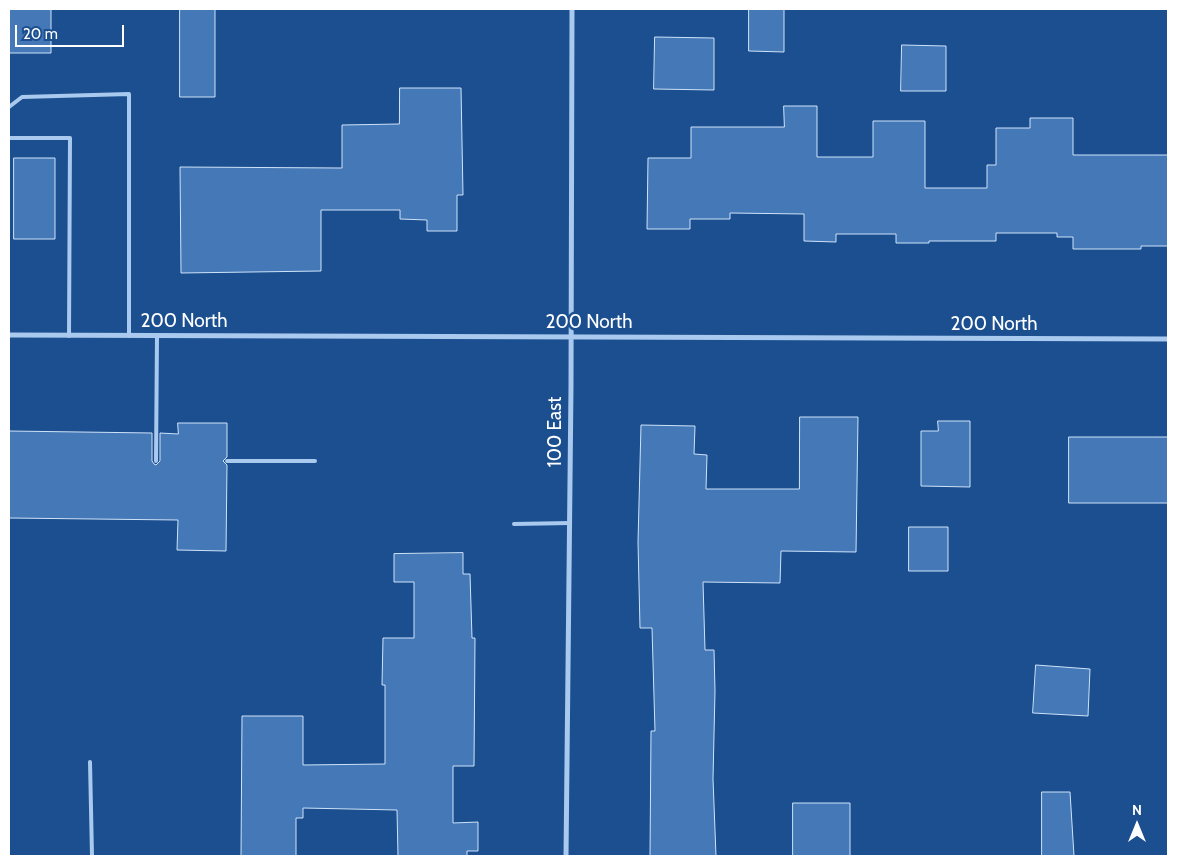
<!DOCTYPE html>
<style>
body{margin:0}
#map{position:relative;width:1177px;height:865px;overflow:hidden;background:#1b4f8f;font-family:Cabin,sans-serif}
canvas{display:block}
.frame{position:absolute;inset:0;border:10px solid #fff;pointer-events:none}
.north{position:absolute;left:1112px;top:800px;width:50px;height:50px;-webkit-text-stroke:4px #1b4f8f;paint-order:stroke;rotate:0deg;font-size:14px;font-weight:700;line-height:20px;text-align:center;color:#fff}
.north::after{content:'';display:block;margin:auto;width:18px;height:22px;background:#fff;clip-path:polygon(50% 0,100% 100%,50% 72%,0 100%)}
.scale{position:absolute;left:15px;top:25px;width:109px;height:22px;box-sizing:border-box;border:2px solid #fff;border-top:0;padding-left:6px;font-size:15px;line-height:18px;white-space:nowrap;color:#fff;-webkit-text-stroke:4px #1b4f8f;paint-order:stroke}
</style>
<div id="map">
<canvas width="1177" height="865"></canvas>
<div class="frame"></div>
<div class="north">N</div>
<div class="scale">20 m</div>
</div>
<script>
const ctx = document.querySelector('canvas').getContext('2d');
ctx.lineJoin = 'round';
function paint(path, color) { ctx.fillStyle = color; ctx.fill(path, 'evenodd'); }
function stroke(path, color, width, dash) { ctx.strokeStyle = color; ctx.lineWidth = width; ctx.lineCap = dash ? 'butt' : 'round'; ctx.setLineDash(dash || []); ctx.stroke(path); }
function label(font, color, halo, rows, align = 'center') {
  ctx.font = font + ' Cabin,sans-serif'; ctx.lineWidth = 5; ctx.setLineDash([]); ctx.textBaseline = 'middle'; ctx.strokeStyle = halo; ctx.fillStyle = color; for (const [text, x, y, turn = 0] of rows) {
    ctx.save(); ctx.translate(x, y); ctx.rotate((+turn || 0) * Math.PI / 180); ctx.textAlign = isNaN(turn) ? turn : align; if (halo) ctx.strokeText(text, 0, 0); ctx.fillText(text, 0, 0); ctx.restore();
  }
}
const building = new Path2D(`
 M 9,9 L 51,9 L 51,53 L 9,53 Z
 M 180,9 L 215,9 L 215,97 L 180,97 Z
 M 749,9 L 784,9 L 784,52 L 749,51 Z
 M 655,37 L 714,38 L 714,90 L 654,89 Z
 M 902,45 L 946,46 L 946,91 L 901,91 Z
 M 400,88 L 461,88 L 463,195 L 457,195 L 457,231 L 427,231 L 427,220 L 400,219 L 400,210 L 321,210 L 321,271 L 181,273 L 180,167 L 342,168 L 342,125 L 399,124 Z
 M 784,106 L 817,106 L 817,157 L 873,157 L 873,121 L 925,121 L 925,188 L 987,188 L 987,165 L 996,165 L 996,128 L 1030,128 L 1030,118 L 1073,118 L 1073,155 L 1168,155 L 1168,246 L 1141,246 L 1141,249 L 1073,249 L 1073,237 L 1057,237 L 1057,233 L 996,233 L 996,241 L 929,241 L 929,243 L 896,243 L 896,234 L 836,234 L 836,242 L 804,241 L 804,214 L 730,213 L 730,219 L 690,219 L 690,229 L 647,229 L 648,158 L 691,158 L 691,127 L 784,127 Z
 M 14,158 L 55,158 L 55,239 L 14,239 Z
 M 800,417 L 858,417 L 856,552 L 781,551 L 780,583 L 703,582 L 705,650 L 714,650 L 715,691 L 713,779 L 716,856 L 650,856 L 651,731 L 655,731 L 652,628 L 640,628 L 638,542 L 641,425 L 695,426 L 694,454 L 707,455 L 706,489 L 799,489 Z
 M 938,421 L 970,421 L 970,487 L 921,486 L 921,431 L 938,431 Z
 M 178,423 L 227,423 L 227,457 L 223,461 L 227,465 L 226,551 L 177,550 L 178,520 L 9,518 L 9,431 L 152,433 L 152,461 L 154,464 L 156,465 L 160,461 L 160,433 L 178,434 Z
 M 1069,437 L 1168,437 L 1168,503 L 1069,503 Z
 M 909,527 L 948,527 L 948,571 L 909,571 Z
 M 463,553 L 463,574 L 470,574 L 472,638 L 475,638 L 474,766 L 453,766 L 453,823 L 478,822 L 478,851 L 467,851 L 467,856 L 398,856 L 397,810 L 303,808 L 303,818 L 296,818 L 296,856 L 241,856 L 242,716 L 303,716 L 303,765 L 385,764 L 385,685 L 382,685 L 383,638 L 414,638 L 414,582 L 394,582 L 394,554 Z
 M 1036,665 L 1090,669 L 1088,716 L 1033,713 Z
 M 1042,792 L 1070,792 L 1074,856 L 1042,856 Z
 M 793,803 L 850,803 L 850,856 L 793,856 Z`);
paint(building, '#4478b7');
stroke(building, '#cfe3fa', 1);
stroke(new Path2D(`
 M 9,107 L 22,97 L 129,94 L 129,336
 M 9,138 L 70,138 L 69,336
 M 156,461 L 157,336
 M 227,461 L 315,461
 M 514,524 L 570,523
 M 90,762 L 92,856`), '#a9c9ee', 4);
stroke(new Path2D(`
 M 9,335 L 1168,339
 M 566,856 L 571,387 L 572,9`), '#a9c9ee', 5);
label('19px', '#fff', '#1b4f8f', [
 ["200 North",184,321],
 ["200 North",589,322],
 ["200 North",994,324],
 ["100 East",555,432,-90]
]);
</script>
